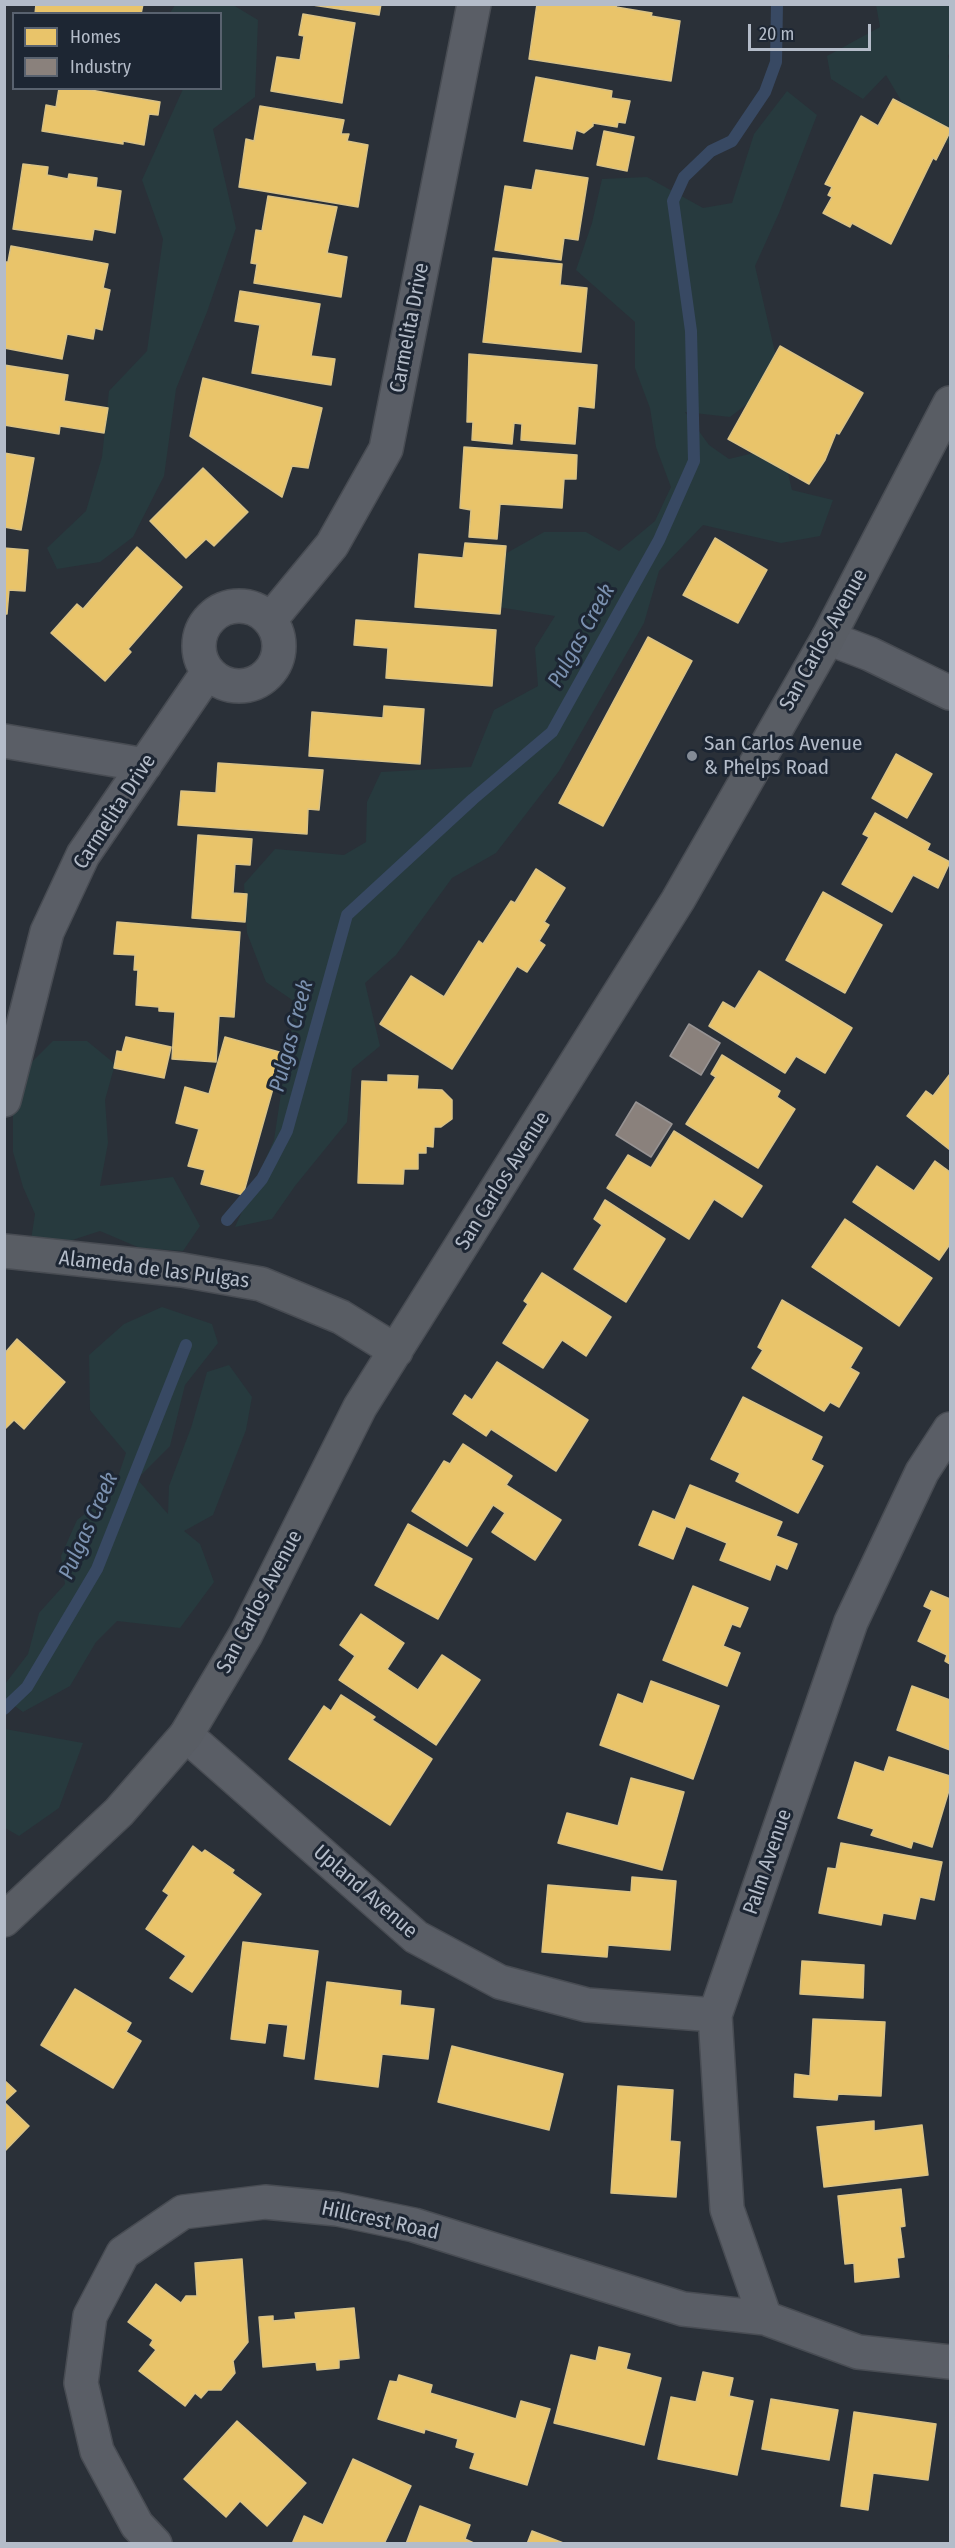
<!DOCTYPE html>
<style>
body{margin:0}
#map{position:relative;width:955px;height:2548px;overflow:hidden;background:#2a3038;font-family:"Fira Sans Condensed",sans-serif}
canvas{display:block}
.frame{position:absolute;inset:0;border:6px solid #b4bcc9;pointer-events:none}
.legend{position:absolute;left:12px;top:12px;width:210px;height:78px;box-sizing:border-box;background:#1d2633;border:2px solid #59626f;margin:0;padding:8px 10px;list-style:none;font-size:18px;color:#b4bcc9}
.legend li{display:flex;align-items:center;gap:12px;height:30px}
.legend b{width:30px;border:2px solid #59626f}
.scale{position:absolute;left:748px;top:24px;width:123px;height:27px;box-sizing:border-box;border:3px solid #b4bcc9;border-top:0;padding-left:8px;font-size:18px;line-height:21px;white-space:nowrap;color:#b4bcc9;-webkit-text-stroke:4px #1d2633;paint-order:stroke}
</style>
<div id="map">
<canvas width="955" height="2548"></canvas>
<div class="frame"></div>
<ul class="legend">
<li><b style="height:16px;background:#e9c46a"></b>Homes</li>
<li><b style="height:16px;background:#8a817c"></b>Industry</li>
</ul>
<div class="scale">20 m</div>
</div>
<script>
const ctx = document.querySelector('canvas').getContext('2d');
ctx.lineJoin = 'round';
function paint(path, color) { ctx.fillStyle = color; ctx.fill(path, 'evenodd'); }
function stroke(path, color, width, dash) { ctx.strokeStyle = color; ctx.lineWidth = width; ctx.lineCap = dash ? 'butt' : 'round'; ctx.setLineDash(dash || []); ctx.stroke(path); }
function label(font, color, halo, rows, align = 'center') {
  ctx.font = font + ' "Fira Sans Condensed",sans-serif'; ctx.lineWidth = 6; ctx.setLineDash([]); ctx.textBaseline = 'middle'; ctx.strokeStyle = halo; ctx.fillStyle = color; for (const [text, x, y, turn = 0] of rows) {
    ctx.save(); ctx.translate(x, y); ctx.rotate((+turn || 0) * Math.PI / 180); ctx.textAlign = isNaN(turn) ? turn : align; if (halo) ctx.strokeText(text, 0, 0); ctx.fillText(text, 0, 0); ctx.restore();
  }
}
paint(new Path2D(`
 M 175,5 L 233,5 L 258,20 L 255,97 L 213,129 L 236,228 L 207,312 L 176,389 L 164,476 L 133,537 L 100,562 L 57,569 L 47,548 L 86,511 L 102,457 L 109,391 L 147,351 L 163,239 L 142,180 L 183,89 L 220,88 L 220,14 L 170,13 Z
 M 876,5 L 950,5 L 950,52 L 948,56 L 950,65 L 950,145 L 915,124 L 886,75 L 863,99 L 831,79 L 827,56 L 880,27 Z
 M 787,91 L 817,115 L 779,213 L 755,266 L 781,378 L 730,417 L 685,412 L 709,445 L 729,459 L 770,449 L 784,457 L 792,490 L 833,500 L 820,536 L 781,543 L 703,525 L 659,571 L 644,623 L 559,771 L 496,853 L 452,878 L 396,955 L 365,983 L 380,1046 L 352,1069 L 347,1122 L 295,1186 L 272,1219 L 235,1227 L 274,1140 L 289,1040 L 298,1004 L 266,982 L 247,933 L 244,884 L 275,849 L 344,855 L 366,842 L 367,802 L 381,772 L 471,767 L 494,710 L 538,686 L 535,648 L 555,616 L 485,605 L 496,559 L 544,532 L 586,532 L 619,551 L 655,521 L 671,487 L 656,447 L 650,408 L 635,368 L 635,322 L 576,270 L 592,223 L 602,179 L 647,177 L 703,208 L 732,203 L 754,134 Z
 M 53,1041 L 87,1041 L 115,1064 L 105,1100 L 108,1143 L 100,1186 L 173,1177 L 200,1226 L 183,1251 L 140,1248 L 100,1231 L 54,1246 L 31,1240 L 35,1214 L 23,1187 L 13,1152 L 13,1098 L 25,1069 Z
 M 162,1307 L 212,1324 L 218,1343 L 185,1385 L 170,1446 L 137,1479 L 168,1514 L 169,1486 L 191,1428 L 207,1372 L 229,1365 L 252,1397 L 246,1430 L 213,1515 L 184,1531 L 200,1544 L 214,1582 L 180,1628 L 117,1621 L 96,1642 L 70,1686 L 23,1712 L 5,1699 L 5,1684 L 28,1654 L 39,1613 L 65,1584 L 61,1556 L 77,1520 L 113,1492 L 126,1453 L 90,1410 L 89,1355 L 124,1324 Z
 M 5,1729 L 83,1743 L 59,1808 L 19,1836 L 5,1828 Z`), '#273a3e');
const homes = new Path2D(`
 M 36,4 L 143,4 L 141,14 L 35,14 Z
 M 306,4 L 381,4 L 379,15 Z
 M 537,4 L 617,4 L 616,7 L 652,13 L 651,16 L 680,21 L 671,81 L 529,59 Z
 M 303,14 L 355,23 L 342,103 L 271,91 L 277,57 L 300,60 L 304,36 L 299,35 Z
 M 536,77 L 612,91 L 611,98 L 630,101 L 625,123 L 618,122 L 617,127 L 593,123 L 593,126 L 584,133 L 576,130 L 572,149 L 524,141 Z
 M 59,88 L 79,88 L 160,102 L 158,115 L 149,114 L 144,145 L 123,141 L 123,144 L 42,131 L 46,105 L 56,107 Z
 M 893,99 L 950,129 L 950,132 L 936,160 L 933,158 L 891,244 L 852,223 L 850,227 L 823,213 L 832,197 L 828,195 L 832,187 L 825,184 L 861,116 L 878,126 Z
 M 260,106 L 344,120 L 341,134 L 349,134 L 347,141 L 368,145 L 358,207 L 239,187 L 246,139 L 254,141 Z
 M 604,131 L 634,137 L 627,171 L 597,165 Z
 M 23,164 L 48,167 L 47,175 L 68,179 L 69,174 L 97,178 L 96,187 L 121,191 L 115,233 L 94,229 L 92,240 L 13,229 Z
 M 536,170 L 588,178 L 578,240 L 564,238 L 561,260 L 495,250 L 505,186 L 532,190 Z
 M 268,196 L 337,207 L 327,253 L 347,257 L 341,297 L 254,283 L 257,264 L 251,263 L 256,230 L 262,231 Z
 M 11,246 L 108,264 L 103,288 L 110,290 L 102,330 L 95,328 L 93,339 L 67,334 L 62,359 L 4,348 L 4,262 L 8,262 Z
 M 493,258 L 562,264 L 560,285 L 587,288 L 581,352 L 483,342 Z
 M 240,291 L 320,304 L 311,356 L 335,359 L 331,385 L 252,373 L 260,325 L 235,321 Z
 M 780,346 L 863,393 L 839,434 L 836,433 L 825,460 L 809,484 L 728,439 Z
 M 469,354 L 597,365 L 594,408 L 578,406 L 575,444 L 521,440 L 522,424 L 514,423 L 512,444 L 472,440 L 473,422 L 467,422 Z
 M 4,365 L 68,375 L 64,401 L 108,408 L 104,433 L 60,426 L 59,434 L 4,425 Z
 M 203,378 L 322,408 L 308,468 L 292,466 L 282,497 L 190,436 Z
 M 464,447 L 577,455 L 576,479 L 564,479 L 562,508 L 500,504 L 497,539 L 469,537 L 471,510 L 460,508 Z
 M 4,453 L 34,458 L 21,530 L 4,527 Z
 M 203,468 L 248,512 L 214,546 L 206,539 L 186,558 L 150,521 Z
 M 715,538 L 767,570 L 738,623 L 683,595 Z
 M 465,543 L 506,546 L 500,614 L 415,607 L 419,554 L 463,558 Z
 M 137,547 L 182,587 L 128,649 L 131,652 L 105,681 L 51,633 L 77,604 L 83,609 Z
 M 4,548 L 28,550 L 25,591 L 9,590 L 7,614 L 4,614 Z
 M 356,620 L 496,630 L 492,686 L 386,678 L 388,648 L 354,645 Z
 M 648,637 L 692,661 L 603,826 L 559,803 Z
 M 384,706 L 424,709 L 420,764 L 309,756 L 312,712 L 383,718 Z
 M 896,754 L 932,774 L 907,818 L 872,798 Z
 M 218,763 L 323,770 L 319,810 L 308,809 L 307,834 L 178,825 L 181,791 L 216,793 Z
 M 875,813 L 930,844 L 927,850 L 950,862 L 938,888 L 913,875 L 892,912 L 842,884 L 869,837 L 863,834 Z
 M 198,835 L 252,839 L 250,865 L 235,864 L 233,893 L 247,894 L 245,922 L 192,918 Z
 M 536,869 L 565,888 L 544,922 L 549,925 L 539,941 L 545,945 L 527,972 L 517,966 L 452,1069 L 380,1024 L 411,976 L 444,997 L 479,941 L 483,944 L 511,901 L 515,903 Z
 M 823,892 L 882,925 L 845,993 L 786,960 Z
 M 117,922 L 240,932 L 234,1017 L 219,1016 L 216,1062 L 172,1059 L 175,1012 L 159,1011 L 159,1007 L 136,1005 L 138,970 L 134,970 L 135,955 L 114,954 Z
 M 759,971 L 852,1028 L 825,1073 L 796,1056 L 785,1073 L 709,1026 L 723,1002 L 735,1009 Z
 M 126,1037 L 171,1047 L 164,1078 L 114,1068 L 117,1051 L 122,1052 Z
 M 225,1037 L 283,1053 L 243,1195 L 201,1184 L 205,1170 L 188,1166 L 199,1129 L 176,1123 L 185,1087 L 209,1094 Z
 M 722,1055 L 780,1091 L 777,1097 L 795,1109 L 758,1168 L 686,1124 L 716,1077 L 711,1074 Z
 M 950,1074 L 950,1150 L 907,1116 L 926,1091 L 933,1096 Z
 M 388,1075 L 418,1076 L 417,1089 L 442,1090 L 452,1100 L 452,1119 L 441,1127 L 434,1127 L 433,1147 L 426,1146 L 426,1153 L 418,1153 L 418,1169 L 404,1169 L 403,1184 L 358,1183 L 362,1081 L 388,1082 Z
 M 674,1131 L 762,1186 L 742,1217 L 714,1199 L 689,1239 L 607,1188 L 628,1155 L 651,1168 Z
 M 935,1161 L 950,1172 L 950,1244 L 939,1260 L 853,1202 L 877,1166 L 914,1191 Z
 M 605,1200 L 665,1239 L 626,1302 L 574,1269 L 602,1225 L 594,1219 Z
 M 845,1219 L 932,1278 L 899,1326 L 812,1267 Z
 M 542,1273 L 611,1317 L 586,1356 L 562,1340 L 543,1368 L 503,1343 L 528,1304 L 524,1301 Z
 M 782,1300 L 862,1348 L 850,1368 L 859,1373 L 839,1407 L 830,1402 L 824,1411 L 752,1368 L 763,1350 L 758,1347 Z
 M 17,1339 L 65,1382 L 24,1429 L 14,1420 L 4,1430 L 4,1354 Z
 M 497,1362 L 588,1420 L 556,1471 L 491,1429 L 486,1436 L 453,1414 L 465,1395 L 472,1400 Z
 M 743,1397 L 822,1437 L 811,1460 L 823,1466 L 798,1513 L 736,1481 L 740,1473 L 711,1459 Z
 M 463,1444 L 512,1476 L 506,1485 L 561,1520 L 535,1560 L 492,1532 L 505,1513 L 493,1505 L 467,1546 L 412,1511 L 444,1461 L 450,1464 Z
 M 690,1485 L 782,1522 L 776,1536 L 797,1544 L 787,1569 L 776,1564 L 770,1580 L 720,1560 L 727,1543 L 686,1526 L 673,1559 L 639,1545 L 653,1511 L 675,1520 Z
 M 408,1524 L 472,1559 L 438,1619 L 375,1585 Z
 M 693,1586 L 748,1608 L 740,1627 L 732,1624 L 723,1646 L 740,1653 L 727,1686 L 663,1660 Z
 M 931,1591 L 950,1599 L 950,1664 L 945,1661 L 947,1655 L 918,1641 L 932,1610 L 924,1606 Z
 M 361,1614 L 404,1643 L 387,1669 L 418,1690 L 442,1655 L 480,1680 L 436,1745 L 339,1680 L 355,1656 L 340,1645 Z
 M 651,1681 L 719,1706 L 693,1779 L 600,1745 L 618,1694 L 643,1704 Z
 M 912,1686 L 950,1700 L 950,1750 L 897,1730 Z
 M 341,1695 L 375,1717 L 372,1720 L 432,1759 L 390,1825 L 289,1759 L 324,1706 L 331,1711 Z
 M 889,1757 L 950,1776 L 950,1787 L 932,1847 L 913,1841 L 911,1848 L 871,1835 L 874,1829 L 838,1818 L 855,1762 L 884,1772 Z
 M 631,1778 L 684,1792 L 662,1870 L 558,1843 L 567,1813 L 618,1826 Z
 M 841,1843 L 942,1862 L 934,1900 L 920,1897 L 915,1919 L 883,1913 L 881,1925 L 819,1913 L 828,1868 L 836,1869 Z
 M 193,1846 L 202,1853 L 205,1850 L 234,1870 L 232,1873 L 261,1894 L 192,1992 L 170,1978 L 186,1956 L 146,1929 L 169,1895 L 163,1891 Z
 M 632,1877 L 676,1881 L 670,1950 L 608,1945 L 607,1957 L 542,1952 L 548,1885 L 631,1892 Z
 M 243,1942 L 318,1951 L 304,2059 L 284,2056 L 288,2025 L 268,2023 L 265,2043 L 231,2039 Z
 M 802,1961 L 864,1965 L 863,1998 L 800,1994 Z
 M 327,1982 L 401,1991 L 400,2005 L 434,2009 L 428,2059 L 382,2054 L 378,2087 L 315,2079 Z
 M 75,1989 L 131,2023 L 126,2032 L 141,2041 L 113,2088 L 41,2045 Z
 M 813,2019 L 885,2022 L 881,2096 L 838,2094 L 837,2100 L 794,2097 L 795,2074 L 810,2076 Z
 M 452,2046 L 563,2074 L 549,2130 L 438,2102 Z
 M 4,2080 L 16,2091 L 4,2102 Z
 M 618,2086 L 673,2090 L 670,2141 L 680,2142 L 676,2197 L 611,2193 Z
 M 4,2102 L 29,2126 L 4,2152 Z
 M 874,2121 L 874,2131 L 922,2125 L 928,2175 L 824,2187 L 817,2127 Z
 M 901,2189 L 905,2226 L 900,2227 L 904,2257 L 897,2258 L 899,2277 L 855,2282 L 854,2263 L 845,2264 L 838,2196 Z
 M 242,2259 L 248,2342 L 233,2361 L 235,2373 L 221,2390 L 208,2390 L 201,2398 L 195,2393 L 185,2406 L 139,2371 L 156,2350 L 150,2345 L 153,2340 L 128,2322 L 156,2284 L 181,2303 L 186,2296 L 197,2296 L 195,2263 Z
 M 354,2308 L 359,2358 L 339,2360 L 339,2368 L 317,2370 L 316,2362 L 263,2367 L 259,2317 L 273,2316 L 273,2321 L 296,2319 L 295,2313 Z
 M 599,2347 L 630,2354 L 626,2369 L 661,2378 L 644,2445 L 554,2423 L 571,2355 L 596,2361 Z
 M 703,2372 L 733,2378 L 729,2396 L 753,2401 L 737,2475 L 658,2459 L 671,2397 L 696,2402 Z
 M 399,2375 L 432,2385 L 430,2393 L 516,2419 L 521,2401 L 550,2409 L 527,2485 L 470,2468 L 475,2453 L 456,2447 L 458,2439 L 425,2429 L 424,2433 L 378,2419 L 390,2381 L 397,2382 Z
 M 771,2399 L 838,2410 L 829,2460 L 762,2449 Z
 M 854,2412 L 936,2424 L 928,2480 L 873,2473 L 868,2510 L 841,2506 Z
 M 237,2421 L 306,2483 L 267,2526 L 240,2501 L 226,2517 L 184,2479 Z
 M 353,2459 L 411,2486 L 384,2544 L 292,2544 L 304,2516 L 323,2525 Z
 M 420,2506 L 470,2525 L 465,2539 L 476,2544 L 406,2544 Z
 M 532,2531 L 566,2544 L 527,2544 Z`);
paint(homes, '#e9c46a');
stroke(homes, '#d9c286', 1.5);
const industry = new Path2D(`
 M 689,1024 L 720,1043 L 701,1075 L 670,1056 Z
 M 636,1102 L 672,1124 L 651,1157 L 616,1135 Z`);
paint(industry, '#8a817c');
stroke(industry, '#979393', 1.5);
stroke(new Path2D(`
 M 227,1220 L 262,1179 L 287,1131 L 347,915 L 473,799 L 552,732 L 659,540 L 694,461 L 691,331 L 673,201 L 684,177 L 711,151 L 732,141 L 765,92 L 776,62 L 777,4
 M 4,1709 L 27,1687 L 97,1569 L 186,1345`), '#384963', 12);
const minor = new Path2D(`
 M199 646a40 40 0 1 1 80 0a40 40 0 1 1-80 0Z
 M 270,620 L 332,545 L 386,449 L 474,4
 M 828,638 L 870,654 L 950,693
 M 4,741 L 145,765
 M 4,1100 L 47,932 L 83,855 L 208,672
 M 186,1735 L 416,1937 L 500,1982 L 587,2005 L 715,2015
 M 765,2318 L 727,2209 L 715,2015 L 851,1622 L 922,1472 L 950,1429
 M 155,2544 L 137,2525 L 97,2451 L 81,2383 L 90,2316 L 123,2253 L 183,2212 L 265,2202 L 337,2209 L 414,2225 L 683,2309 L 765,2318 L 858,2352 L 950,2362`);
const secondary = new Path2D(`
 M 4,1251 L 182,1270 L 261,1284 L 341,1317 L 396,1351
 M 4,1920 L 119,1812 L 186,1735 L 246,1634 L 360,1407 L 678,900 L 828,638 L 950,403`);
stroke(minor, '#484c53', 36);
stroke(secondary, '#484c53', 36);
stroke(minor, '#5a5e66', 33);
stroke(secondary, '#595d64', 33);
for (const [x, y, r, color] of [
 [692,756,6,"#848b96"]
]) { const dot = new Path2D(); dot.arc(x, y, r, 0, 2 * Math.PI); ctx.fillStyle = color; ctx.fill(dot); stroke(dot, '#1d2633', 2); }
label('21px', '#b4bcc9', '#1d2633', [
 ["Carmelita Drive",410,328,-79],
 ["San Carlos Avenue",824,640,-61],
 ["Carmelita Drive",115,812,-57],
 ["San Carlos Avenue",503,1181,-58],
 ["Alameda de las Pulgas",154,1270,7],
 ["San Carlos Avenue",260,1602,-62],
 ["Palm Avenue",768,1862,-71],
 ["Upland Avenue",365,1892,41],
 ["Hillcrest Road",380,2221,12]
]);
label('21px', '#b4bcc9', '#1d2633', [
 ["San Carlos Avenue",704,744],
 ["& Phelps Road",704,768]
], 'left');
label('italic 22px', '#7c92b1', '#1d2633', [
 ["Pulgas Creek",582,636,-61],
 ["Pulgas Creek",292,1036,-75],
 ["Pulgas Creek",89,1526,-66]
]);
</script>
